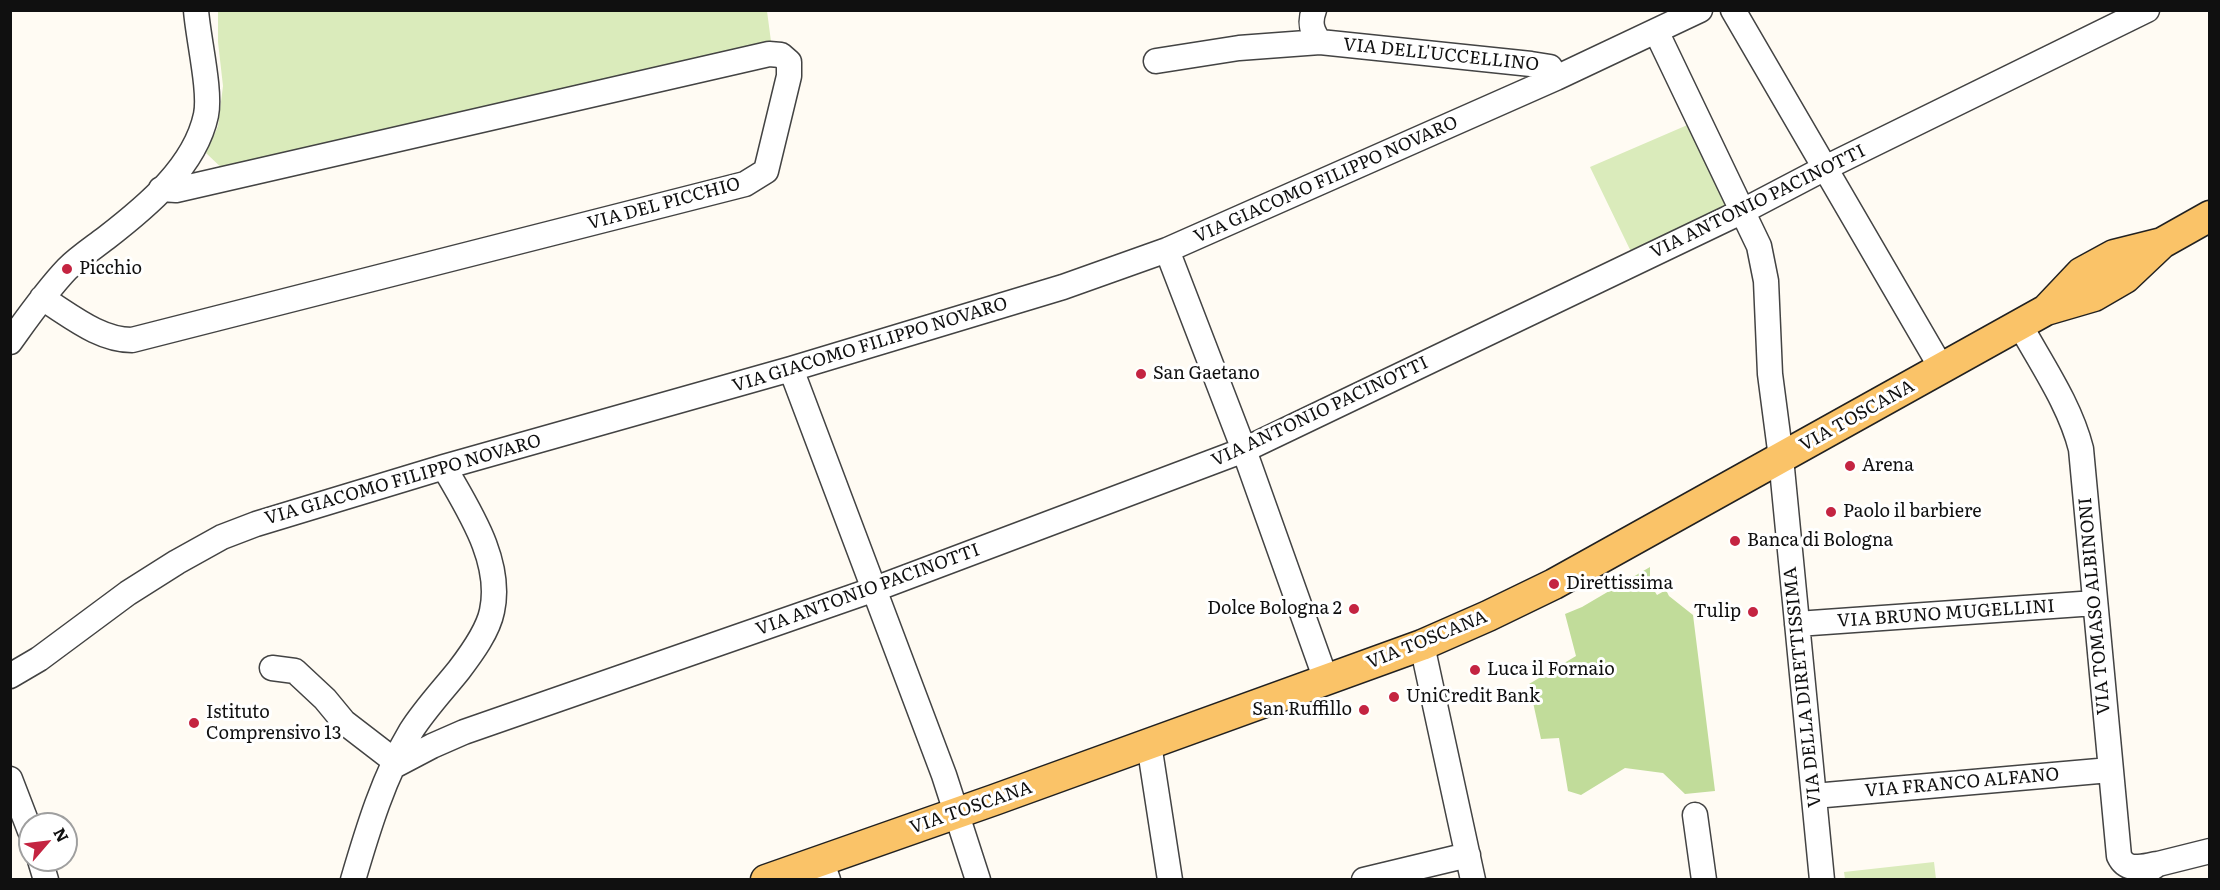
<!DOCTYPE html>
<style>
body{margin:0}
#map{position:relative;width:2220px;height:890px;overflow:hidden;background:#fffbf3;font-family:Literata,serif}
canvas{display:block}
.frame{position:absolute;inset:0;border:12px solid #101010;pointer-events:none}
.north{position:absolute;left:18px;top:812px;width:60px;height:60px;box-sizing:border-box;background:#fff;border:2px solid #9f9f9f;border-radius:50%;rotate:62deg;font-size:16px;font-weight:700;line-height:24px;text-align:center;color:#101010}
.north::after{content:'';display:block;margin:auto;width:21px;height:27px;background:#c42441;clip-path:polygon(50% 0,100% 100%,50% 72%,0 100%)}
</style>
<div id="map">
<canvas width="2220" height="890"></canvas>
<div class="frame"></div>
<div class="north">N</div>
</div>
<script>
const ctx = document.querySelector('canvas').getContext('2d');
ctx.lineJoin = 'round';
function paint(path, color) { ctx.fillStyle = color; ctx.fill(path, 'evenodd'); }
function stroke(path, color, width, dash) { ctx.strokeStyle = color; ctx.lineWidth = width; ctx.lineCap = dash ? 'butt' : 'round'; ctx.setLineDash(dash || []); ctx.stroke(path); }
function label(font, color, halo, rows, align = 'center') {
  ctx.font = font + ' Literata,serif'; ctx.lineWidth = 6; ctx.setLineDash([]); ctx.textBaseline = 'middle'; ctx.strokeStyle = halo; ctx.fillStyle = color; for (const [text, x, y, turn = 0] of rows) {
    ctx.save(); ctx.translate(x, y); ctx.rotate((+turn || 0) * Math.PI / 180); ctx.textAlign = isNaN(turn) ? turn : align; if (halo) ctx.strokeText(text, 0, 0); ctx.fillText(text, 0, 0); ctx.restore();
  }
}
paint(new Path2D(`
 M 218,11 L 767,11 L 772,49 L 229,175 L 206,153 L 218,126 L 223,86 L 218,42 Z
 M 1699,120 L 1743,211 L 1636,262 L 1590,167 Z
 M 1934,862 L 1936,879 L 1845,879 L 1844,872 Z`), '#daebbb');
paint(new Path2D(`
 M 1650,567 L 1650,584 L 1657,595 L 1666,590 L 1669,596 L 1693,615 L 1715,791 L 1685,794 L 1663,773 L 1625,768 L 1581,795 L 1568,791 L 1559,738 L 1541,739 L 1529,684 L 1576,656 L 1565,614 L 1582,607 Z`), '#c1dc9a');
const minor = new Path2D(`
 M 1314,10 C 1309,23 1312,32 1320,42 L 1531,64 L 1550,67 L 1556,78
 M 1733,10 L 1942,369
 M 1656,31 L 1759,246 L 1766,281 L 1770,374 L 1781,458 L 1822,880
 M 1156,61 L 1239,48 L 1320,42
 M 1167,250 L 1244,450 L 1326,680
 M 42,298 C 70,315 99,340 132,340 L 745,184 L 766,171 L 789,76 L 789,62 L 781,55 L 769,54 L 176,190 L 161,189
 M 2020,325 C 2042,365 2070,405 2081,449 L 2119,856 C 2127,873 2142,866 2158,864
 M 10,342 C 28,317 46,291 67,269 C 79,257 93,248 106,238 C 146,207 195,167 206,115 C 211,91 198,38 196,10
 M 791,369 L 944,775 L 978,880
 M 1797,624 L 2095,603
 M 1422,645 L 1473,880
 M 272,668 L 295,671 L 325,699 L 344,722 L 396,762
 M 10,676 L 39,659 L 128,593 L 177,562 L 222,537 L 256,524 L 444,467 L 791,369 L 1063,287 L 1167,250 L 1556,78 L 1700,10
 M 1149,744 L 1170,880
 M 394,766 L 432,746 L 464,732 L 875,589 L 1244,450 L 1743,211 L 1825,168 L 2147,10
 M 10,779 L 30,831
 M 1814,796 L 2110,770
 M 1695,815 L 1704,880
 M 40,860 L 46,880
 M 821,860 L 828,880
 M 2146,872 L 2158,864 L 2210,851
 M 353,880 C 368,829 384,776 411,731 C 425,709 443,690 459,670 C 472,653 488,631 492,611 C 503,560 467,508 444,467
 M 1364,880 L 1468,855`);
const major = new Path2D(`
 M 2046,310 L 2081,273 L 2114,255 L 2162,243
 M 766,880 L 994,800 L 1422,645 L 1488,616 L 1554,584 L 2046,310 L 2094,296 L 2125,278 L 2162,243 L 2210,216`);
stroke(minor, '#434343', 27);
stroke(major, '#212121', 33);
stroke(minor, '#fff', 24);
stroke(major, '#fac368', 30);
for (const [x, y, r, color] of [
 [67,269,6,"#c42441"],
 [1141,374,6,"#c42441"],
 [1850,466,6,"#c42441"],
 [1831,512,6,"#c42441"],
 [1735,541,6,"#c42441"],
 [1554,584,6,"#c42441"],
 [1354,609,6,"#c42441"],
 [1753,612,6,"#c42441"],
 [1475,670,6,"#c42441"],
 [1394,697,6,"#c42441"],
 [1364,710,6,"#c42441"],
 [194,723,6,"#c42441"]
]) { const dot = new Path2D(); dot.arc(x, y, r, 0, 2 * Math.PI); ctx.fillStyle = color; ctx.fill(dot); stroke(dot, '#fff', 2); }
label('18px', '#101010', '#fff', [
 ["VIA DELL'UCCELLINO",1441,55,6],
 ["VIA GIACOMO FILIPPO NOVARO",1326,180,-24],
 ["VIA ANTONIO PACINOTTI",1758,202,-26],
 ["VIA DEL PICCHIO",664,204,-15],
 ["VIA GIACOMO FILIPPO NOVARO",870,345,-17],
 ["VIA ANTONIO PACINOTTI",1320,412,-25],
 ["VIA TOSCANA",1857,416,-29],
 ["VIA GIACOMO FILIPPO NOVARO",403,480,-16],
 ["VIA ANTONIO PACINOTTI",868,590,-20],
 ["VIA TOMASO ALBINONI",2095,606,-95],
 ["VIA BRUNO MUGELLINI",1946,614,-4],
 ["VIA TOSCANA",1427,640,-22],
 ["VIA DELLA DIRETTISSIMA",1803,687,-96],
 ["VIA FRANCO ALFANO",1962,783,-5],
 ["VIA TOSCANA",971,808,-19]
]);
label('18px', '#101010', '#fff', [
 ["Picchio",79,269],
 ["San Gaetano",1153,374],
 ["Arena",1862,466],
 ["Paolo il barbiere",1843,512],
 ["Banca di Bologna",1747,541],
 ["Direttissima",1566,584],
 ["Dolce Bologna 2",1342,609,"right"],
 ["Tulip",1741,612,"right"],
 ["Luca il Fornaio",1487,670],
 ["UniCredit Bank",1406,697],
 ["San Ruffillo",1352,710,"right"],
 ["Istituto",206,713],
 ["Comprensivo 13",206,734]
], 'left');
</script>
